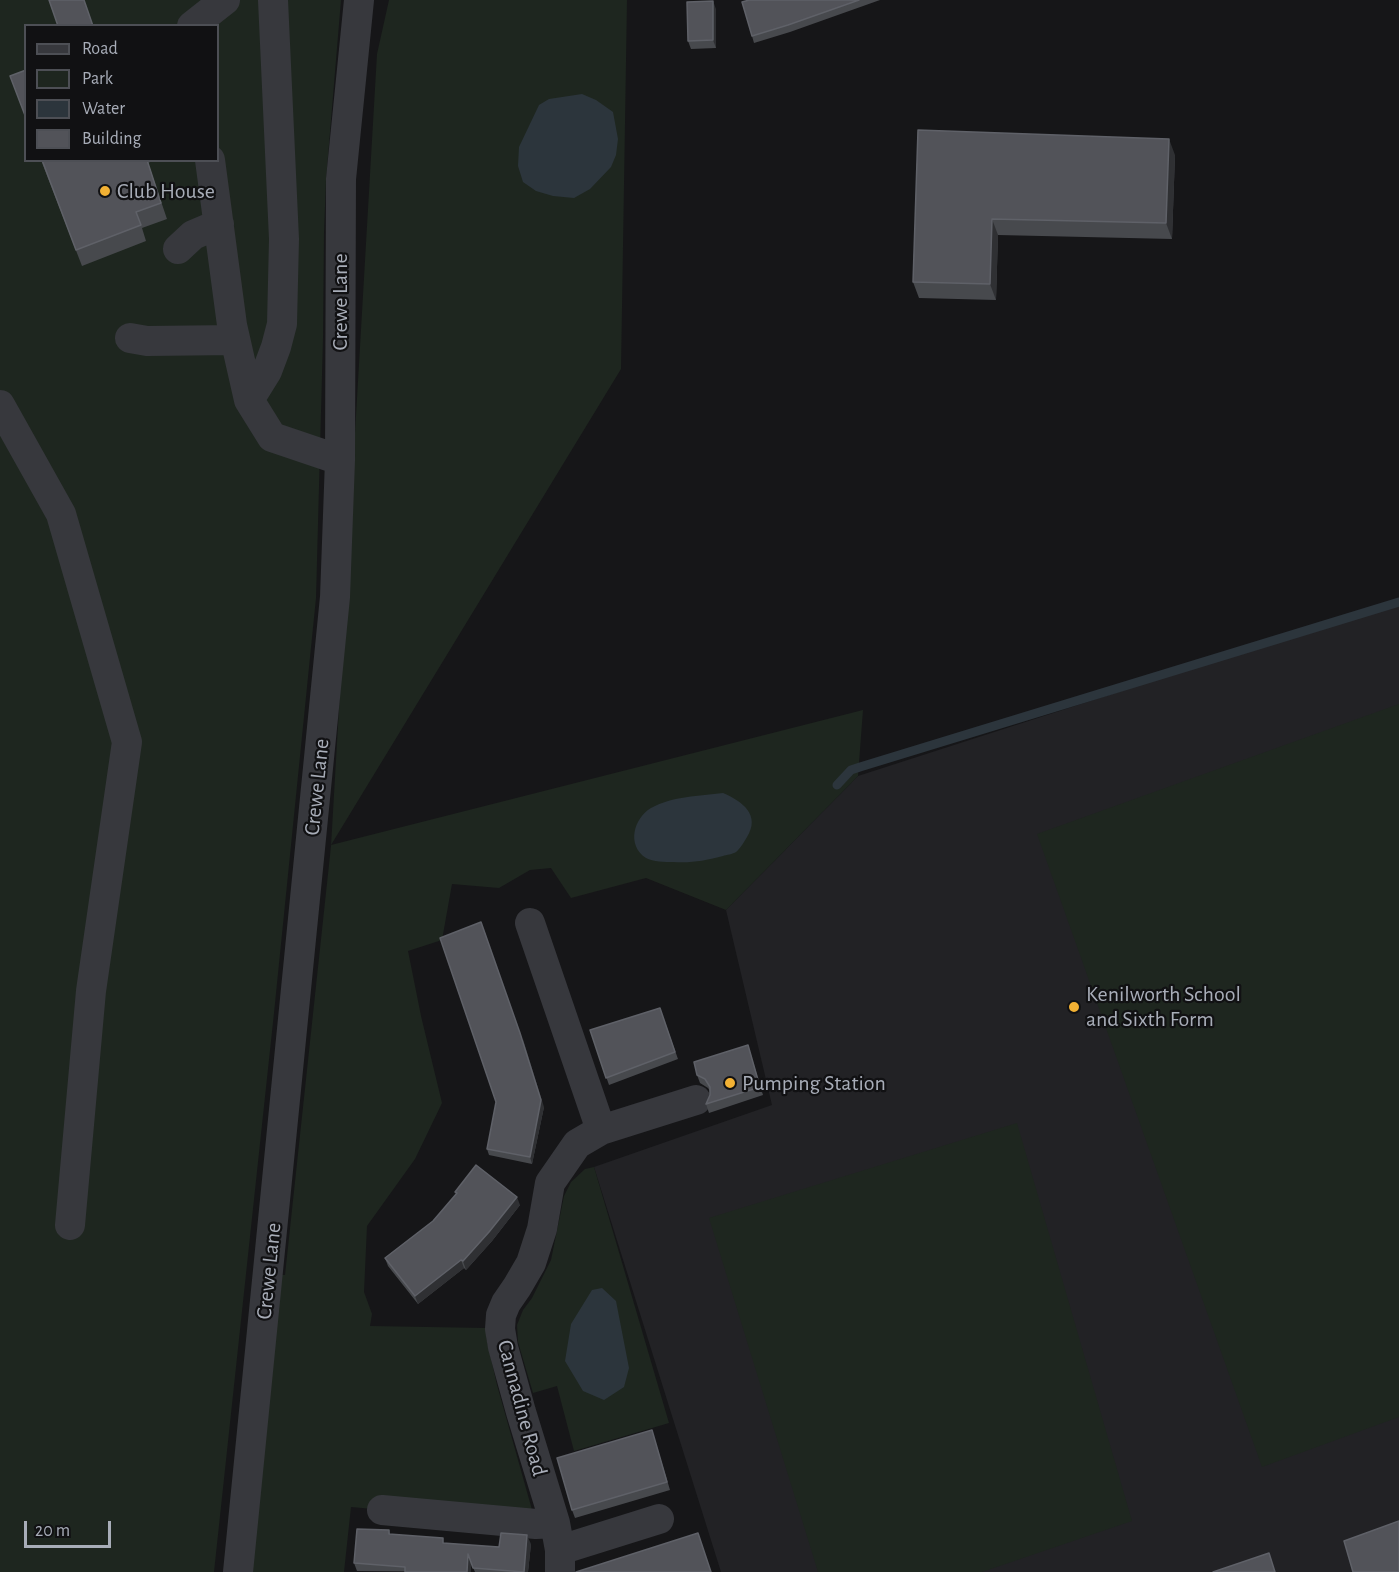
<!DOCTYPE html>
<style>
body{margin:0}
#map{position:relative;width:1399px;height:1572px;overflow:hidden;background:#161618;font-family:"Alegreya Sans",sans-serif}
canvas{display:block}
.legend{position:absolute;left:24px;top:24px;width:195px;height:138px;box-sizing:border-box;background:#111113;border:2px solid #4d4f55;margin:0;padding:8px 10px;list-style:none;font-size:18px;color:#a8adb8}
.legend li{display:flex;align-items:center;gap:12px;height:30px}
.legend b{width:30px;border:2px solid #4d4f55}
.scale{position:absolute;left:24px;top:1521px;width:87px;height:27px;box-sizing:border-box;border:3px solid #a8adb8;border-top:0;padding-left:8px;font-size:18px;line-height:21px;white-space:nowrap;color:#a8adb8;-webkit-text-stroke:4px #111113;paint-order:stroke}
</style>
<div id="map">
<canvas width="1399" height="1572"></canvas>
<ul class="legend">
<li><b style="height:8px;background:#37383d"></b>Road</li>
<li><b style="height:16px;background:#1e261f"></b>Park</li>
<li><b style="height:16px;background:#2c353c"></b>Water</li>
<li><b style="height:16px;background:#525359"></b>Building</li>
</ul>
<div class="scale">20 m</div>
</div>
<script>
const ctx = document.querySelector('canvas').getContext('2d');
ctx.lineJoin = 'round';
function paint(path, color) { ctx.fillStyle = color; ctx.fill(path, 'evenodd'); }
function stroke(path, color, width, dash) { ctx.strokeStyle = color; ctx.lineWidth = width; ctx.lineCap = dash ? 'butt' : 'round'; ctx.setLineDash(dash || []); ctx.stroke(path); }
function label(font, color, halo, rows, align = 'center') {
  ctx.font = font + ' "Alegreya Sans",sans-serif'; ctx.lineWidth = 4.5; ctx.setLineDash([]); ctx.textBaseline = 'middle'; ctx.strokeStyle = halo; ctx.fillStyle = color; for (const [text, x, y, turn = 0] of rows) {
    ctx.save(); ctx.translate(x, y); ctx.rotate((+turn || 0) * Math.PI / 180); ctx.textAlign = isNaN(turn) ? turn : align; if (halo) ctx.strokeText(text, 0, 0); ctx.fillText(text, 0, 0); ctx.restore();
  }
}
paint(new Path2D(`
 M 1399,605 L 1399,1572 L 721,1572 L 594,1167 L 772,1105 L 726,910 L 858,776 L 1202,665 Z`), '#222225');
paint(new Path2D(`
 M 0,0 L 341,0 L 326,180 L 324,233 L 323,338 L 316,598 L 274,1013 L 214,1572 L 0,1572 ZM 26,26 L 218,26 L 218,160 L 26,160 Z
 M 389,0 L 627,0 L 621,369 L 331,845 L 863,710 L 858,776 L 726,910 L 646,878 L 571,898 L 551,868 L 530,870 L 499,888 L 452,884 L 442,940 L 408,951 L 421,1016 L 442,1103 L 415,1159 L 367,1226 L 364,1292 L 372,1314 L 370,1326 L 486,1328 L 487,1341 L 497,1385 L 536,1524 L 351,1507 L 344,1572 L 238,1572 L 269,1274 L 285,1275 L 331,846 L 377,54 Z
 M 1399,704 L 1399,1417 L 1262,1467 L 1037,834 Z
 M 1017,1123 L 1132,1521 L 982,1572 L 818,1572 L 709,1218 Z
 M 594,1167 L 669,1423 L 574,1451 L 557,1386 L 533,1393 L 518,1342 L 517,1325 L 523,1310 L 532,1298 L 551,1260 L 564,1196 L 571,1182 L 585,1169 Z`), '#1e261f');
paint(new Path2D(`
 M 582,94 L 596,100 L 613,112 L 618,139 L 616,155 L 611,167 L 590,189 L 574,198 L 553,196 L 536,191 L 523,182 L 518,166 L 519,147 L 539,105 L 549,99 Z
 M 723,793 C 742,801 761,815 747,837 C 744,842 740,849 736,852 C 733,854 726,855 723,856 C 703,861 693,863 673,862 C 665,862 653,862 646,858 C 626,845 634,818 651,808 C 673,796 699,796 723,793 Z
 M 602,1288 L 616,1301 L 629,1368 L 624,1387 L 604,1400 L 583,1391 L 565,1361 L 571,1324 L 592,1290 Z`), '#2c353c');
stroke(new Path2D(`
 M 837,785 L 851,770 L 860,767 L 1399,602`), '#2c353c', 9);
stroke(new Path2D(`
 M 192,26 L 225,0
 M 210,160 L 232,325 L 249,400 L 272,437 L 340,460
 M 178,249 L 193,235 L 219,224
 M 130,338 L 147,341 L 235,340
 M 249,400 L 267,371 L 276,347 L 282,324 L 284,239 L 273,0
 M 0,405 L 61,514 L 127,742 L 91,991 L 70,1225
 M 530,923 L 601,1130
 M 382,1510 L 536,1524 L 555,1523
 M 560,1550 L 659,1519
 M 238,1572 L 335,597 L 340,460 L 341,179 L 359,0
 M 560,1572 L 560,1550 L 555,1523 L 521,1412 L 503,1347 L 500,1329 L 501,1315 L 506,1303 L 517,1287 L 531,1263 L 542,1229 L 550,1183 L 577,1144 L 601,1130 L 696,1100`), '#37383d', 30);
paint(new Path2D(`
 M 749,0 L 880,0 L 790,32 L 754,43 L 752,36 Z
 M 716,9 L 716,48 L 691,49 L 688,41 Z
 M 918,130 L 1175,155 L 1172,239 L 998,235 L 996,300 L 919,298 L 913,282 Z
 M 41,160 L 154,160 L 148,163 L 167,219 L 142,228 L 146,241 L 82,266 Z
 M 660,1008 L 678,1059 L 609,1085 L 590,1030 Z
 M 748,1045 L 763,1095 L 709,1113 L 706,1104 L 710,1095 L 710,1091 L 708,1088 L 700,1083 L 697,1075 Z
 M 544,1107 L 532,1164 L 489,1155 L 487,1149 Z
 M 455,1192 L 520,1205 L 492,1241 L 466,1270 L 464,1268 L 418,1304 L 388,1266 L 385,1258 L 433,1221 L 456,1194 Z
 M 652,1430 L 670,1490 L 575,1518 L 572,1510 Z
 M 389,1530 L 390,1534 L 445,1543 L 499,1547 L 531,1544 L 528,1572 L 475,1572 L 471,1563 L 471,1572 L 357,1571 L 354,1563 Z`), '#47494d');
paint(new Path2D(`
 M 713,1 L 716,9 L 716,48 L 713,40 Z
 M 1169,139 L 1175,155 L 1172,239 L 1166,223 Z
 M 992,219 L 998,235 L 996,300 L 990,284 Z
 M 523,1039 L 544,1107 L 532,1164 L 530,1157 Z
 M 517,1197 L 520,1205 L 492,1241 L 466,1270 L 463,1261 Z
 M 461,1260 L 464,1268 L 418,1304 L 415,1296 Z
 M 527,1535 L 531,1544 L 528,1572 L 524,1572 Z
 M 468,1554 L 471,1562 L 471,1572 L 467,1572 Z`), '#2f3033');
const building = new Path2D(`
 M 49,0 L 84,0 L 93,26 L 58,26 Z
 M 749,0 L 859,0 L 788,25 L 752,36 L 742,2 Z
 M 713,1 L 713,40 L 688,41 L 687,2 Z
 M 26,70 L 26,118 L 10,76 Z
 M 918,130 L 1169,139 L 1166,223 L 992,219 L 990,284 L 913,282 Z
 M 42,160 L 147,160 L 161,203 L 136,212 L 141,225 L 76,250 Z
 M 481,922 L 520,1033 L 541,1100 L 530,1157 L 487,1149 L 496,1102 L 440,938 Z
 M 660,1008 L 675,1052 L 606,1078 L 590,1030 Z
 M 748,1045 L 760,1087 L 706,1104 L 710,1095 L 710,1087 L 705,1079 L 697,1075 L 694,1062 Z
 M 476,1165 L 517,1197 L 489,1232 L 463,1261 L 461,1260 L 415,1296 L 385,1258 L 433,1221 L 457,1193 L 455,1192 Z
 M 652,1430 L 667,1482 L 572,1510 L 557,1458 Z
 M 1399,1521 L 1399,1572 L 1353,1572 L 1344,1541 Z
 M 357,1529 L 389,1530 L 389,1534 L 443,1538 L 443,1543 L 499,1547 L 501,1533 L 527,1535 L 524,1572 L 473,1568 L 468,1554 L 467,1572 L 405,1572 L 405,1567 L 354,1563 Z
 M 698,1533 L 711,1572 L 576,1572 Z
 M 1269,1553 L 1275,1572 L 1213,1572 Z`);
paint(building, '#525359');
stroke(building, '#5f6168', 1.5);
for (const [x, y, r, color] of [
 [105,191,6,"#f2b134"],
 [1074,1007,6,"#f2b134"],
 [730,1083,6,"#f2b134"]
]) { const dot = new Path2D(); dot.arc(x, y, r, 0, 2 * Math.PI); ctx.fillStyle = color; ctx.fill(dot); stroke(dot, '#111113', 2); }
label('22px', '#a8adb8', '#111113', [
 ["Club House",117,191],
 ["Kenilworth School",1086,994],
 ["and Sixth Form",1086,1019],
 ["Pumping Station",742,1083]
], 'left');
label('22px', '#a8adb8', '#111113', [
 ["Crewe Lane",340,302,-90],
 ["Crewe Lane",317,787,-84],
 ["Crewe Lane",269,1271,-84],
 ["Cannadine Road",522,1408,75]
]);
</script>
